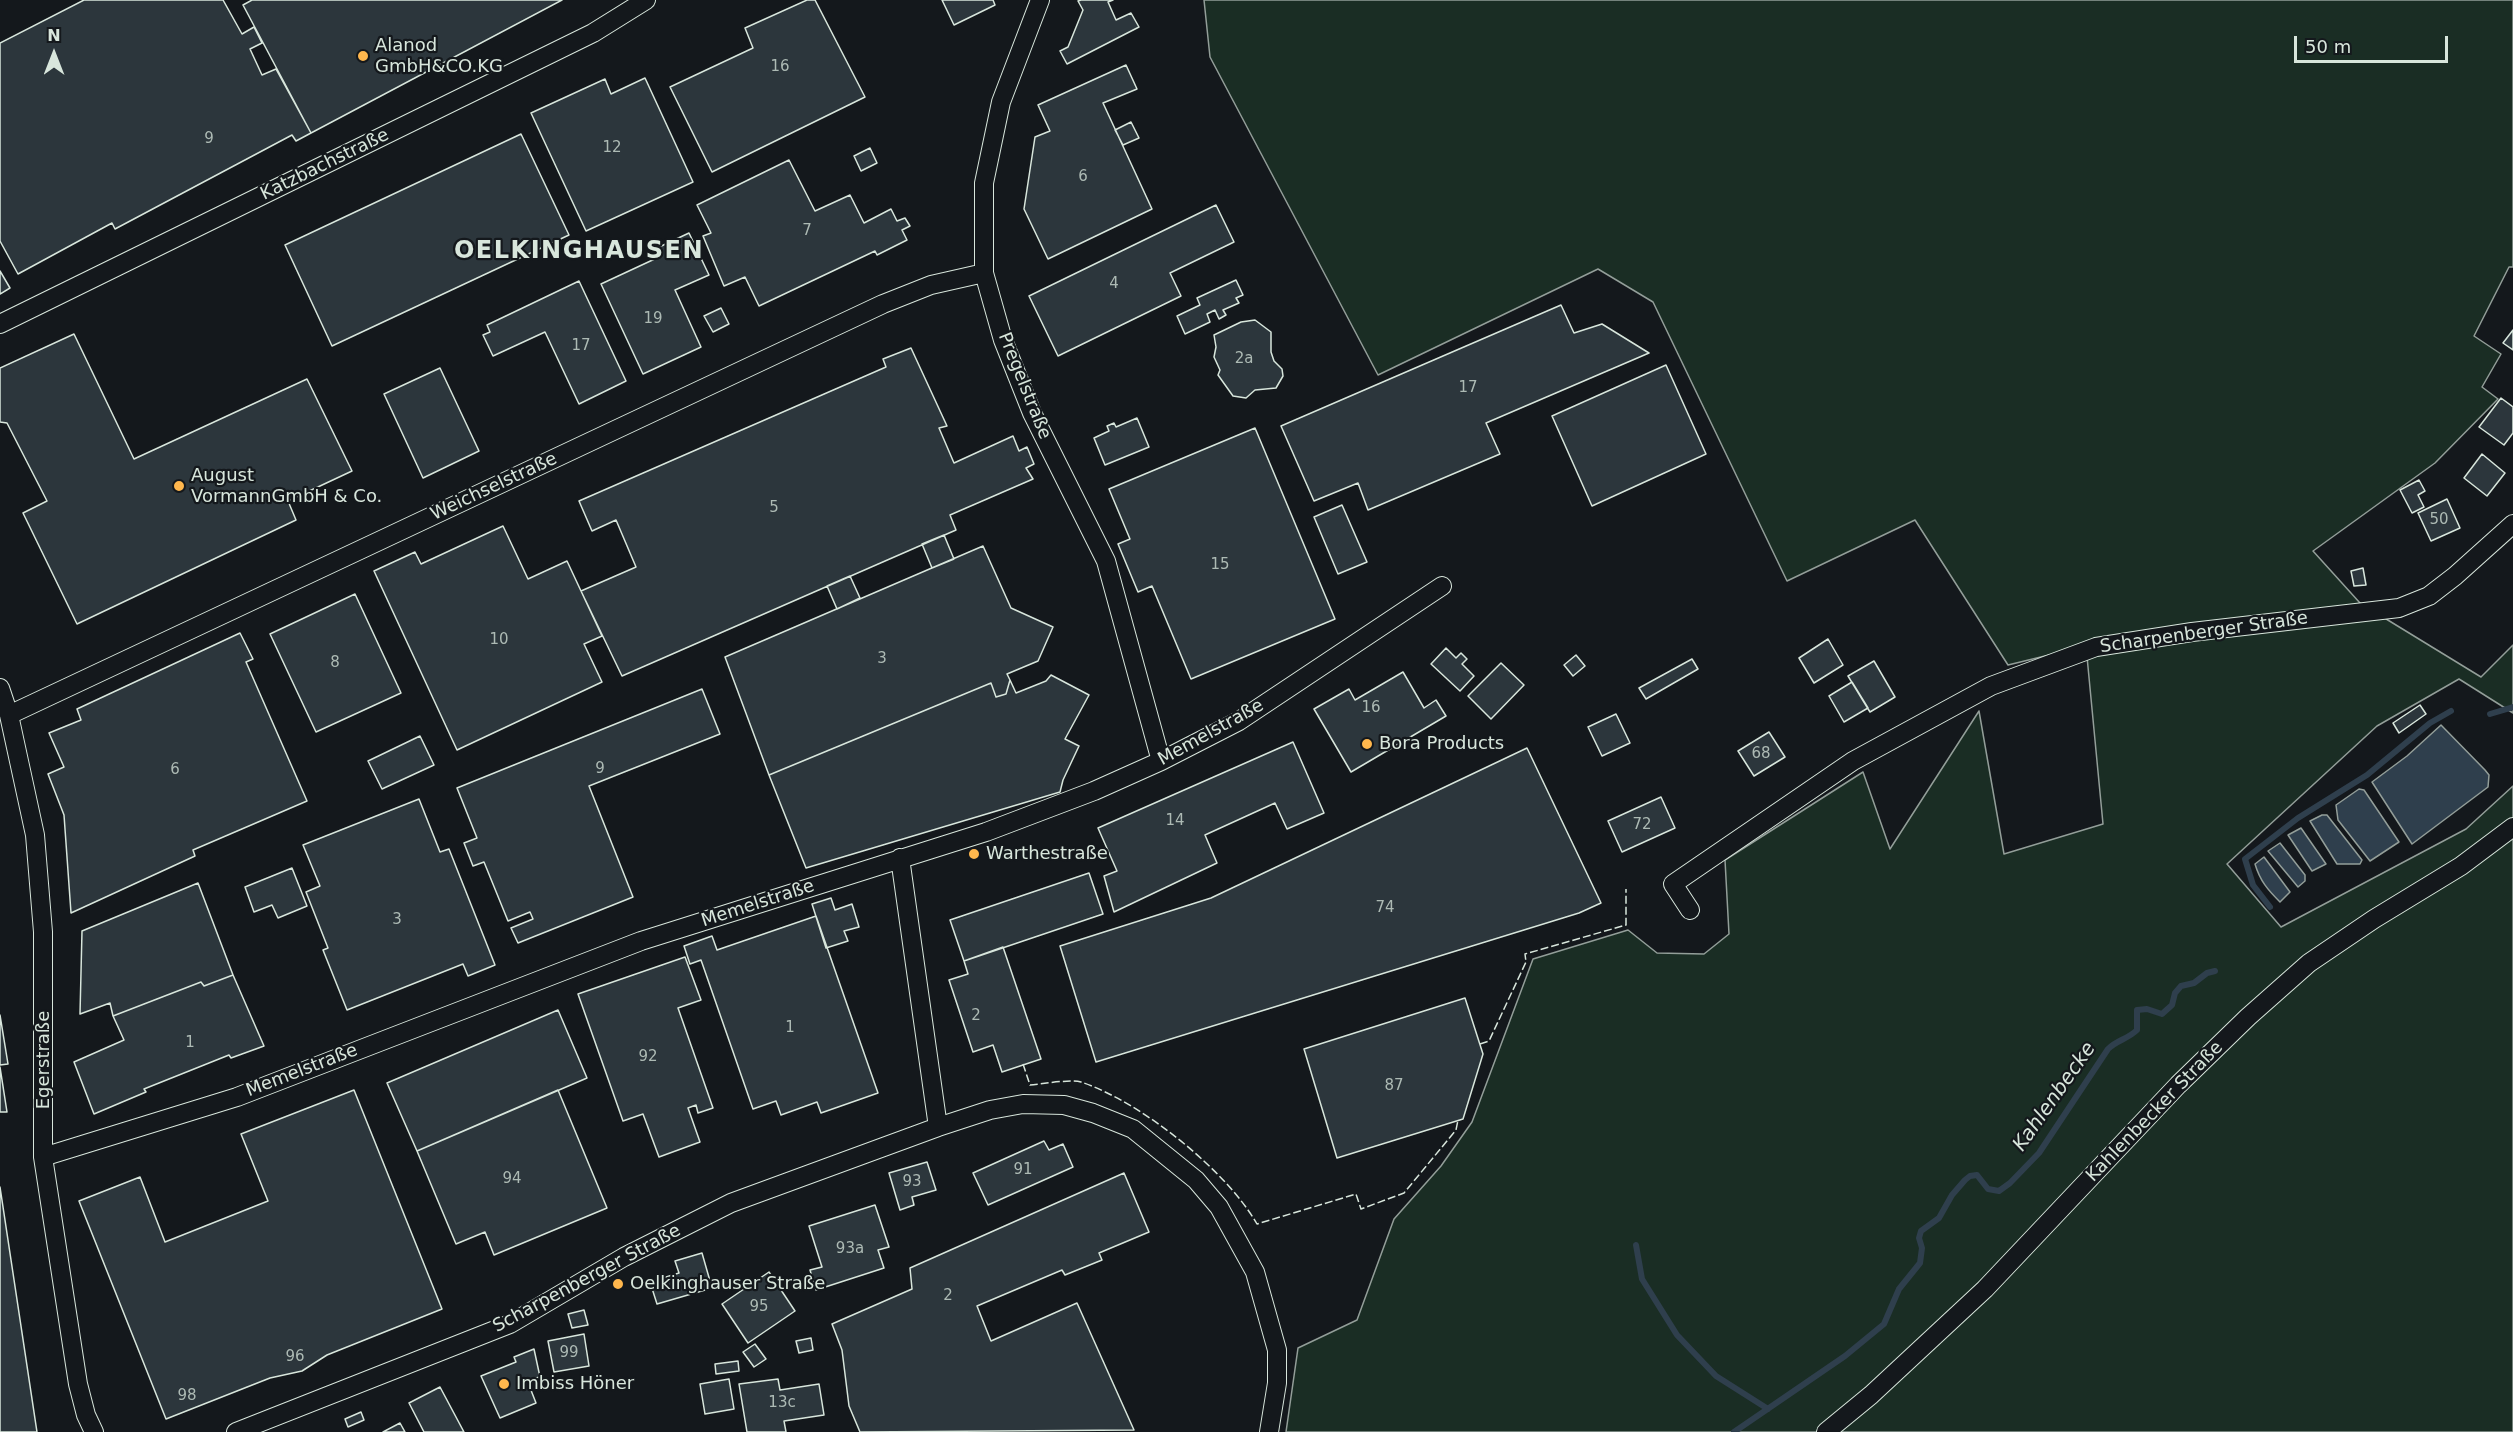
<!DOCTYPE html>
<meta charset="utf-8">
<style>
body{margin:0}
#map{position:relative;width:2513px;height:1432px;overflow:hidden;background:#14181c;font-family:"DejaVu Sans",sans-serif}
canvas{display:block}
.north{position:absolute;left:24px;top:24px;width:60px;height:60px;-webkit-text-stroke:4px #14181c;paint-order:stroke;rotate:0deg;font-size:16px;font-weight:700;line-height:24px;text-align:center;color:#d8e6dc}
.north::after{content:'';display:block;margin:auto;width:21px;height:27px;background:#d8e6dc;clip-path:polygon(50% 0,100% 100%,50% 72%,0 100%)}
.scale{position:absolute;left:2294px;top:36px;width:154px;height:27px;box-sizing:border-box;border:3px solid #d8e6dc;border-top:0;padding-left:8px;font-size:18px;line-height:21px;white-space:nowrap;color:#d8e6dc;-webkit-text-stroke:4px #14181c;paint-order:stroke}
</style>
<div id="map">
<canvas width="2513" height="1432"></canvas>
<div class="north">N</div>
<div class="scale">50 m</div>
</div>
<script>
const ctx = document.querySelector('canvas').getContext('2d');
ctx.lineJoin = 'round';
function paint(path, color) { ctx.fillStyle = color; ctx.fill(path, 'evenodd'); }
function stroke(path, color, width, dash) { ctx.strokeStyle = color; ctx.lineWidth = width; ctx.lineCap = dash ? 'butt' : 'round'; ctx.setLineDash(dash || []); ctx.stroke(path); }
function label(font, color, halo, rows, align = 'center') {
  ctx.font = font + ' "DejaVu Sans",sans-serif'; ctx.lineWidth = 4.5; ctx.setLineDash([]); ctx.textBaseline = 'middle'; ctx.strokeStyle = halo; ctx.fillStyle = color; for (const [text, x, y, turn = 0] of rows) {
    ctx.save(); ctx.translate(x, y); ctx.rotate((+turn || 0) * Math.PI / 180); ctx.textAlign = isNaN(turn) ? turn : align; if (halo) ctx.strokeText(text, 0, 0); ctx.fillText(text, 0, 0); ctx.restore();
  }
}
const green = new Path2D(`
 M 1204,0 L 2513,0 L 2513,267 L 2509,267 L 2474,336 L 2501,354 L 2482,387 L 2498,399 L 2435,463 L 2313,551 L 2360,603 L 2481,677 L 2513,645 L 2513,713 L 2459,679 L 2377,726 L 2227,864 L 2281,927 L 2466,829 L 2513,786 L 2513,1432 L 1286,1432 L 1298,1348 L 1357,1320 L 1394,1219 L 1441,1166 L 1472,1122 L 1533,959 L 1628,930 L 1657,953 L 1704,954 L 1729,934 L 1725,860 L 1863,772 L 1890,849 L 1979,711 L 2004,854 L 2103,824 L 2086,646 L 2008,665 L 1915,520 L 1787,581 L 1653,302 L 1598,269 L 1378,375 L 1210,57 Z`);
paint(green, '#1a2d24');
stroke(green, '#939e99', 1.5);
const water = new Path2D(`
 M 2441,725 L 2485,770 L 2489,775 L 2488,787 L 2412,844 L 2372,782 L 2407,756 Z
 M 2359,789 L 2364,790 L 2399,842 L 2370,861 L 2338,820 L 2336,805 Z
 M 2322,815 L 2327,815 L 2362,860 L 2360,864 L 2337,864 L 2310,821 Z
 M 2301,828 L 2326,864 L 2312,871 L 2288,835 Z
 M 2280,843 L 2305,875 L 2305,881 L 2298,887 L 2268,851 Z
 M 2264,857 L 2290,892 L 2280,902 C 2268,890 2260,881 2255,864 Z`);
paint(water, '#2f3f4d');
stroke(water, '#939e99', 1.5);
stroke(new Path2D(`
 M 2490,714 L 2513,707
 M 2270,907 L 2253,885 L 2245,859 L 2298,818 L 2367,775 L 2430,723 L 2451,711
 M 1636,1245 L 1642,1279 L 1677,1335 L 1716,1376 L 1768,1409
 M 1734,1432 L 1845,1356 L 1884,1324 L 1899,1289 L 1920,1263 L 1922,1248 L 1919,1238 L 1921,1231 L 1939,1218 L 1952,1195 L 1965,1180 L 1970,1176 L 1977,1175 L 1988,1189 L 1999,1191 L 2010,1183 L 2039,1153 L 2108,1049 C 2117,1040 2128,1039 2137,1030 L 2137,1010 L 2147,1009 L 2162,1014 L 2172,1005 L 2175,993 L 2181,986 L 2194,983 L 2207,973 L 2215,971`), '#2f3f4d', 6);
const building = new Path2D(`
 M 84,0 L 223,0 L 242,34 L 254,27 L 262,43 L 250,49 L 262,75 L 276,69 L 311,133 L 296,141 L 292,135 L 115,229 L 112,223 L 18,274 L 0,241 L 0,43 Z
 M 252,0 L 562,0 L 311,133 L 243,5 Z
 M 807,0 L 815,0 L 865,97 L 712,172 L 670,87 L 753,48 L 745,28 Z
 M 942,0 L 993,0 L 995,5 L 954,25 Z
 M 1081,0 L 1113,0 L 1108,2 L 1116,20 L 1131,13 L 1139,27 L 1067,64 L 1060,51 L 1068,47 L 1083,10 L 1078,1 Z
 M 1126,65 L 1137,89 L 1103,103 L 1152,209 L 1048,259 L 1024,209 L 1035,137 L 1050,131 L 1038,105 Z
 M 645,78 L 693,182 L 586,231 L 531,113 L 605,79 L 611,94 Z
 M 1131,122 L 1139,138 L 1123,145 L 1115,130 Z
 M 521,134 L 569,235 L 332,346 L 285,245 Z
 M 870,148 L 877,163 L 861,171 L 854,156 Z
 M 789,160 L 815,211 L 850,195 L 864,223 L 891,209 L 897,221 L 905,218 L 910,226 L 902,230 L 907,240 L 877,255 L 875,251 L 759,306 L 745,277 L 724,286 L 703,236 L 711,233 L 697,205 Z
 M 1216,205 L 1234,242 L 1170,273 L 1181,296 L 1058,356 L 1029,296 Z
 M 689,233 L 709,275 L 675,290 L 701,347 L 643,374 L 601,284 L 659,257 L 655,249 Z
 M 0,271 L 10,288 L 0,294 Z
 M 1236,280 L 1243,295 L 1236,298 L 1239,303 L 1223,310 L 1226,315 L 1219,319 L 1215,310 L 1207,314 L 1210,322 L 1185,334 L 1177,316 L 1200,305 L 1197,298 Z
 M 579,281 L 626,381 L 579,404 L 545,332 L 493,356 L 483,335 L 490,332 L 487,325 Z
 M 1561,305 L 1574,333 L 1602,324 L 1649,353 L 1486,423 L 1500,454 L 1368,510 L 1358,483 L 1314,501 L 1281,426 Z
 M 721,308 L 729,324 L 713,332 L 704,316 Z
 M 1255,320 L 1271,332 L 1271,352 L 1274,361 L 1282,369 L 1283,376 L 1276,388 L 1255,390 L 1246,398 L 1233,396 L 1218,375 L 1220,370 L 1214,357 L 1216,347 L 1214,335 L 1241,322 Z
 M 2513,330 L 2513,350 L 2503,343 Z
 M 74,334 L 134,459 L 307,379 L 352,471 L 288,501 L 296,520 L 77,624 L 23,513 L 47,501 L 7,423 L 0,422 L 0,368 Z
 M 911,348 L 947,426 L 939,428 L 954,463 L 1013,436 L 1019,451 L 1027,447 L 1034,464 L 1026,468 L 1033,479 L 950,515 L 956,530 L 622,676 L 581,591 L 636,567 L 616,520 L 592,531 L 579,501 L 886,367 L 883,359 Z
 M 1666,365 L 1706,454 L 1592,506 L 1552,416 Z
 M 440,368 L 479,451 L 423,478 L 384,394 Z
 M 2501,398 L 2513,407 L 2513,433 L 2504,445 L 2479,427 Z
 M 1137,418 L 1149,447 L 1105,465 L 1094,438 L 1109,431 L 1107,426 L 1114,423 L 1116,427 Z
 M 1255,428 L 1335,619 L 1191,679 L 1152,586 L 1138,592 L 1118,544 L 1130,539 L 1109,489 Z
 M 2482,454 L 2505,473 L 2487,496 L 2464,478 Z
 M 2419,480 L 2425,491 L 2418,495 L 2424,507 L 2412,513 L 2400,490 Z
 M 2447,499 L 2460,528 L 2431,541 L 2418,513 Z
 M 1342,505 L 1367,562 L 1338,574 L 1314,517 Z
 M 503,526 L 528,579 L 567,561 L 602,636 L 584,644 L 602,682 L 457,750 L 374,571 L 415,552 L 421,564 Z
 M 944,535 L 954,559 L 932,568 L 922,544 Z
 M 983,546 L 1011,608 L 1053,627 L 1038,661 L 1007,674 L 1010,680 L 1006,694 L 996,697 L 991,683 L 769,775 L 725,657 Z
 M 2363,568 L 2366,585 L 2354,586 L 2351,571 Z
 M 850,576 L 860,598 L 837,609 L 827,586 Z
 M 355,594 L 401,693 L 316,732 L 270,634 Z
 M 240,633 L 253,659 L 246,662 L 307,801 L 193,850 L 195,856 L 71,913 L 64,815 L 48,774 L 64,767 L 49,733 L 81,720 L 77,709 Z
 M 1828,639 L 1843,665 L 1814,683 L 1799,658 Z
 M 1446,648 L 1456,658 L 1461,653 L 1467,659 L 1462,664 L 1474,676 L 1460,691 L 1431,664 Z
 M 1576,655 L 1585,666 L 1573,676 L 1564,665 Z
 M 1692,659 L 1698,669 L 1646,699 L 1639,688 Z
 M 1874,661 L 1895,697 L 1870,712 L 1848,676 Z
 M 1501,663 L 1524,685 L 1491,719 L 1468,696 Z
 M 1403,672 L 1424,708 L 1436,700 L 1446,716 L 1351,772 L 1314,709 L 1349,689 L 1355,700 Z
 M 1051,675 L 1089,695 L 1065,739 L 1079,746 L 1063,780 L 1060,792 L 806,868 L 769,775 L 991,683 L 996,697 L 1006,694 L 1010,680 L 1016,693 L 1046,681 Z
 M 1852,682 L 1868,708 L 1844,722 L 1829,696 Z
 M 702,689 L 720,734 L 589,786 L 633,897 L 518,943 L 511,928 L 533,919 L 530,912 L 508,921 L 484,862 L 473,866 L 464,843 L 477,838 L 457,788 Z
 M 2420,705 L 2426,714 L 2399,733 L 2393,723 Z
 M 1616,714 L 1630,743 L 1602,756 L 1588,727 Z
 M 1769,732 L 1785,757 L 1754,776 L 1738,751 Z
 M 420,736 L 434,765 L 382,789 L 368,761 Z
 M 1293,742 L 1324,813 L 1287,829 L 1275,803 L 1205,835 L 1217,863 L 1114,912 L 1104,876 L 1117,871 L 1098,828 Z
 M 1527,748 L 1601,903 L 1579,913 L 1096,1062 L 1060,946 L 1211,898 Z
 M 1661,797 L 1675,828 L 1622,852 L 1608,821 Z
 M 419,799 L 440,852 L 449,849 L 495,965 L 468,976 L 463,964 L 347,1010 L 323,950 L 328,948 L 306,892 L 320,886 L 303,845 Z
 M 292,868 L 307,906 L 278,918 L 272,905 L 254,912 L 245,887 Z
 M 1089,873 L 1103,914 L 964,961 L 950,920 Z
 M 198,883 L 233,975 L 204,986 L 201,982 L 113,1016 L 110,1003 L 80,1014 L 82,931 Z
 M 831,898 L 835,910 L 852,904 L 859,927 L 844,931 L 848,941 L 826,948 L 812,904 Z
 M 816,916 L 878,1093 L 821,1113 L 817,1102 L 781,1115 L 776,1101 L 753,1109 L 701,960 L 690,964 L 684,946 L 712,936 L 717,950 Z
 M 1003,947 L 1041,1059 L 1002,1072 L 993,1045 L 973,1052 L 949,980 L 968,974 L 964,961 Z
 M 685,957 L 701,1000 L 678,1008 L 713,1108 L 698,1113 L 696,1105 L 688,1108 L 700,1142 L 659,1157 L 643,1114 L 623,1121 L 578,994 Z
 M 233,975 L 264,1046 L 231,1058 L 229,1055 L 144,1089 L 146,1092 L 94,1114 L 74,1062 L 124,1040 L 113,1016 L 201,982 L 204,986 Z
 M 1465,998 L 1483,1054 L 1463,1119 L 1337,1158 L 1304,1049 Z
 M 558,1010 L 587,1078 L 417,1151 L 387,1083 Z
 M 0,1015 L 8,1064 L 0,1065 Z
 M 0,1067 L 7,1112 L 0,1112 Z
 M 354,1090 L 442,1309 L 327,1355 L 302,1371 L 270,1378 L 166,1419 L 79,1201 L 140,1177 L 165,1242 L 268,1201 L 241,1134 Z
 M 558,1090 L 607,1208 L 494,1255 L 485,1232 L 456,1244 L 417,1151 Z
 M 1044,1141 L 1049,1150 L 1063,1144 L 1073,1167 L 988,1205 L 973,1173 Z
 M 927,1162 L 936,1190 L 912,1197 L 914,1205 L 900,1210 L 889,1173 Z
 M 1124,1173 L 1149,1232 L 1099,1253 L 1102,1260 L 1065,1275 L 1062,1270 L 977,1306 L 991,1341 L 1077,1303 L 1134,1430 L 860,1432 L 849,1406 L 842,1350 L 832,1324 L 912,1289 L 910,1268 Z
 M 0,1187 L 37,1432 L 0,1432 Z
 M 875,1205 L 889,1247 L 878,1250 L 884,1268 L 816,1290 L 810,1270 L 822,1267 L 809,1226 Z
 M 702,1253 L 712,1288 L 657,1304 L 650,1282 L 679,1273 L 675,1261 Z
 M 769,1272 L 795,1311 L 748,1343 L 722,1304 Z
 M 584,1310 L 588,1325 L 572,1328 L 568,1314 Z
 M 584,1334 L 589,1366 L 554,1372 L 548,1341 Z
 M 811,1338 L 813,1350 L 799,1353 L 796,1341 Z
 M 755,1344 L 766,1359 L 754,1367 L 743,1352 Z
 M 534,1349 L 540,1377 L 527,1380 L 536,1403 L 500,1418 L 481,1376 L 516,1362 L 514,1357 Z
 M 738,1361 L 739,1371 L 716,1374 L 715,1364 Z
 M 729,1379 L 734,1409 L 705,1414 L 700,1384 Z
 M 778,1379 L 780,1390 L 819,1384 L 824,1415 L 784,1421 L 786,1432 L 747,1432 L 739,1384 Z
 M 440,1387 L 464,1432 L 424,1432 L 409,1403 Z
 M 361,1412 L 364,1420 L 348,1427 L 345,1419 Z
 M 400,1423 L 405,1432 L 383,1432 Z`);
paint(building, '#2c363c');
stroke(building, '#d8e6dc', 1.5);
const minor = new Path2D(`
 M 1040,0 L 1001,102 L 984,183 L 984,273 L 1003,340 L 1032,413 L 1106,561 L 1161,761
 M 0,324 L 593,33 L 646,0
 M 0,688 L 9,715 L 35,835 L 43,932 L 43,1157 L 78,1384 L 86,1415 L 94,1432
 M 9,715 L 883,304 L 931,285 L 984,273
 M 900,858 L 938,1127
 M 1690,910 L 1673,884 L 1853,761 L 1991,686 L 2096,647 L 2192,632 L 2399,608 L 2429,596 L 2455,576 L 2513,524
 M 43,1157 L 237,1097 L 641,941 L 986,832 L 1094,791 L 1161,761 L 1239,721 L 1442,586
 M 236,1432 L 510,1324 L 624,1257 L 731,1203 L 938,1127 L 990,1110 L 1023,1104 L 1064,1105 L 1093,1113 L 1133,1129 L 1196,1180 L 1219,1207 L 1255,1272 L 1277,1350 L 1277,1383 L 1269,1432
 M 1826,1432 L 1871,1395 L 1985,1289 L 2178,1085 L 2248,1017 L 2309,963 L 2374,919 L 2461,866 L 2513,827`);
stroke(minor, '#d8e6dc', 20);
stroke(minor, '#14181c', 18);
stroke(new Path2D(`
 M 1480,1044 L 1489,1041 L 1526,962 L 1525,954 L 1626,925 L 1626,889
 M 1023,1064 L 1030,1085 C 1043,1084 1069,1079 1081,1082 C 1141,1102 1226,1170 1257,1224 L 1356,1194 L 1361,1209 L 1404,1193 L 1456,1130 L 1458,1120`), '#d8e6dc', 1.5, [8, 3]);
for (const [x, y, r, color] of [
 [363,56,6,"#ffb74d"],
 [179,486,6,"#ffb74d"],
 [1367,744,6,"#ffb74d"],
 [974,854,6,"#ffb74d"],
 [618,1284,6,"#ffb74d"],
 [504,1384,6,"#ffb74d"]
]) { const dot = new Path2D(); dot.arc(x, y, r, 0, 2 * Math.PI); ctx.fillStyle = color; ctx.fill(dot); stroke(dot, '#14181c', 2); }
label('15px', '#adbab4', null, [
 ["16",780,67],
 ["9",209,139],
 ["12",612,148],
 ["6",1083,177],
 ["7",807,231],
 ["4",1114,284],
 ["19",653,319],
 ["17",581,346],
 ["2a",1244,359],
 ["17",1468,388],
 ["5",774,508],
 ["50",2439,520],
 ["15",1220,565],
 ["10",499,640],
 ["3",882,659],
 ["8",335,663],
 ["16",1371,708],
 ["68",1761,754],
 ["9",600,769],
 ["6",175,770],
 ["14",1175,821],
 ["72",1642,825],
 ["74",1385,908],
 ["3",397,920],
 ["2",976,1016],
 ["1",790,1028],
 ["1",190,1043],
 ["92",648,1057],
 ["87",1394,1086],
 ["91",1023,1170],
 ["94",512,1179],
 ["93",912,1182],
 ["93a",850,1249],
 ["2",948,1296],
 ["95",759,1307],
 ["99",569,1353],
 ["96",295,1357],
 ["98",187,1396],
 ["13c",782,1403]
]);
label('18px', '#d8e6dc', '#14181c', [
 ["Alanod",375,46],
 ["GmbH&CO.KG",375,67],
 ["August",191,476],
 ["VormannGmbH & Co.",191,497],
 ["Bora Products",1379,744],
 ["Warthestraße",986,854],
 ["Oelkinghauser Straße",630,1284],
 ["Imbiss Höner",516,1384]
], 'left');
label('18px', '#d8e6dc', '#14181c', [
 ["Katzbachstraße",325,165,-26],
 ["Pregelstraße",1024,386,68],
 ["Weichselstraße",494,487,-25],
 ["Scharpenberger Straße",2204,633,-8],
 ["Memelstraße",1211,733,-29],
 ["Memelstraße",758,904,-18],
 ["Egerstraße",44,1060,-90],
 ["Memelstraße",302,1071,-21],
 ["Kahlenbecker Straße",2155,1112,-46],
 ["Scharpenberger Straße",587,1279,-28]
]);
label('italic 20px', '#d8e6dc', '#14181c', [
 ["Kahlenbecke",2055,1097,-55]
]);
ctx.letterSpacing = '1.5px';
label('bold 24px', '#d8e6dc', '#14181c', [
 ["OELKINGHAUSEN",579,252]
]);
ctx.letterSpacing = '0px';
</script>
